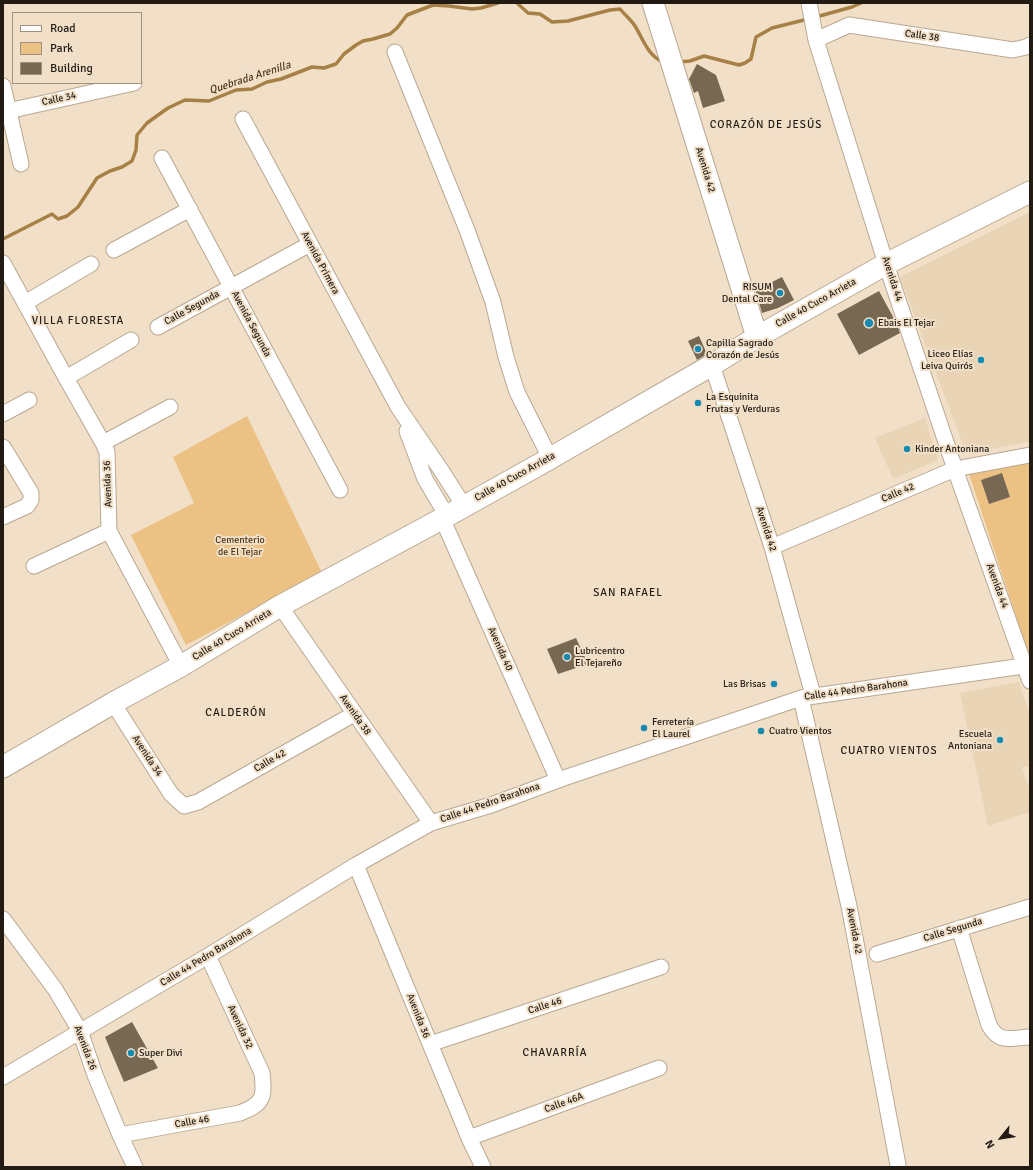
<!DOCTYPE html>
<meta charset="utf-8">
<style>
body{margin:0}
#map{position:relative;width:1033px;height:1170px;overflow:hidden;background:#f1dfc8;font-family:Signika,sans-serif}
canvas{display:block}
.frame{position:absolute;inset:0;border:4px solid #211b13;pointer-events:none}
.legend{position:absolute;left:12px;top:12px;width:130px;height:72px;box-sizing:border-box;background:#f1dfc8;border:1px solid #9e9180;margin:0;padding:5px 7px;list-style:none;font-size:12px;color:#211b13}
.legend li{display:flex;align-items:center;gap:8px;height:20px}
.legend b{width:20px;border:1px solid #9e9180}
.north{position:absolute;left:981px;top:1118px;width:40px;height:40px;-webkit-text-stroke:3px #f1dfc8;paint-order:stroke;rotate:240deg;font-size:11px;font-weight:700;line-height:16px;text-align:center;color:#211b13}
.north::after{content:'';display:block;margin:auto;width:14px;height:18px;background:#211b13;clip-path:polygon(50% 0,100% 100%,50% 72%,0 100%)}
</style>
<div id="map">
<canvas width="1033" height="1170"></canvas>
<div class="frame"></div>
<ul class="legend">
<li><b style="height:5px;background:#fff"></b>Road</li>
<li><b style="height:11px;background:#ecc184"></b>Park</li>
<li><b style="height:11px;background:#776853"></b>Building</li>
</ul>
<div class="north">N</div>
</div>
<script>
const ctx = document.querySelector('canvas').getContext('2d');
ctx.lineJoin = 'round';
function paint(path, color) { ctx.fillStyle = color; ctx.fill(path, 'evenodd'); }
function stroke(path, color, width, dash) { ctx.strokeStyle = color; ctx.lineWidth = width; ctx.lineCap = dash ? 'butt' : 'round'; ctx.setLineDash(dash || []); ctx.stroke(path); }
function label(font, color, halo, rows, align = 'center') {
  ctx.font = font + ' Signika,sans-serif'; ctx.lineWidth = 4; ctx.setLineDash([]); ctx.textBaseline = 'middle'; ctx.strokeStyle = halo; ctx.fillStyle = color; for (const [text, x, y, turn = 0] of rows) {
    ctx.save(); ctx.translate(x, y); ctx.rotate((+turn || 0) * Math.PI / 180); ctx.textAlign = isNaN(turn) ? turn : align; if (halo) ctx.strokeText(text, 0, 0); ctx.fillText(text, 0, 0); ctx.restore();
  }
}
paint(new Path2D(`
 M 1030,212 L 1030,442 L 966,453 L 900,277 Z
 M 925,418 L 938,460 L 893,479 L 875,438 Z
 M 1019,682 L 1030,715 L 1030,766 L 1022,767 L 1030,791 L 1030,812 L 988,826 L 960,693 Z`), '#e9d4b6');
paint(new Path2D(`
 M 247,416 L 322,573 L 186,645 L 131,535 L 194,503 L 173,457 Z
 M 1030,462 L 1030,653 L 1028,653 L 969,474 Z`), '#ecc184');
stroke(new Path2D(`
 M 517,3 L 528,13 L 540,14 L 552,22 L 568,21 L 610,10 L 620,9 C 625,15 631,20 635,26 C 643,39 648,56 663,62
 M 816,17 L 852,7 L 861,3
 M 679,62 L 690,61 L 704,56 L 739,65 L 745,63 L 751,59 L 756,37 L 772,28 L 808,19
 M 3,239 L 52,214 L 58,219 L 67,216 L 78,207 L 97,178 L 110,171 L 122,167 L 132,161 L 136,150 L 137,135 L 147,123 L 168,108 L 185,100 L 209,101 L 236,90 L 252,89 L 267,82 L 281,79 L 312,67 L 324,68 L 336,64 L 344,54 L 356,45 L 363,41 L 373,39 L 390,34 L 397,28 L 407,15 L 433,5 L 449,6 L 472,9 L 481,8 L 498,3`), '#a78045', 3.5);
paint(new Path2D(`
 M 697,64 L 716,75 L 725,101 L 703,108 L 698,91 L 694,93 L 689,79 Z
 M 782,277 L 794,300 L 778,308 L 762,313 L 754,285 L 766,285 Z
 M 879,291 L 897,324 L 900,333 L 859,355 L 837,314 Z
 M 699,336 L 707,354 L 697,360 L 688,341 Z
 M 1002,473 L 1010,497 L 989,504 L 981,480 Z
 M 576,638 L 588,664 L 558,674 L 547,649 Z
 M 132,1022 L 158,1068 L 124,1082 L 105,1037 Z`), '#776853');
const street = new Path2D(`
 M 809,3 L 816,40 L 886,264 L 955,469 L 1030,681
 M 816,40 L 849,25 L 1013,50 L 1026,47 L 1030,45
 M 395,52 L 467,230 L 493,302 L 506,357 L 517,392 L 550,458
 M 3,86 L 21,164
 M 8,111 L 134,83
 M 243,119 L 398,407 L 441,470 L 464,506
 M 162,158 L 340,490
 M 114,250 L 190,209
 M 3,263 L 66,378 L 103,443 L 107,452 L 109,531 L 181,666
 M 25,303 L 91,264
 M 158,327 L 310,244
 M 712,365 L 772,547 L 813,695
 M 66,378 L 131,340
 M 3,414 L 29,400
 M 407,431 L 425,479 L 447,516
 M 103,443 L 170,407
 M 3,447 L 31,493 L 31,500 L 27,506 L 3,517
 M 442,518 L 558,780
 M 772,547 L 955,469 L 1030,455
 M 34,566 L 109,531
 M 280,606 L 431,823
 M 801,698 L 849,906 L 898,1165
 M 113,703 L 171,794 L 184,806 L 198,802 L 354,714
 M 356,865 L 469,1138 L 483,1167
 M 3,919 L 55,989 L 80,1031 L 95,1075 L 120,1135 L 135,1167
 M 959,928 L 989,1025 C 999,1044 1011,1038 1030,1037
 M 877,954 L 1030,907
 M 430,1044 L 661,967
 M 3,1077 L 208,956 L 356,865 L 431,823 L 491,805 L 564,778 L 801,698 L 1030,665
 M 120,1135 L 240,1113 C 263,1104 265,1098 262,1073 L 208,956
 M 469,1138 L 659,1068`);
const secondary = new Path2D(`
 M 653,3 L 757,337
 M 3,767 L 113,703 L 181,666 L 280,606 L 447,516 L 542,463 L 712,365 L 757,337 L 886,264 L 1030,192`);
stroke(street, '#b9a892', 17);
stroke(secondary, '#b9a892', 23);
stroke(street, '#fff', 15);
stroke(secondary, '#fff', 21);
for (const [x, y, r, color] of [
 [780,293,4,"#178baf"],
 [869,323,5,"#178baf"],
 [698,349,4,"#178baf"],
 [981,360,4,"#178baf"],
 [698,403,4,"#178baf"],
 [907,449,4,"#178baf"],
 [567,657,4,"#178baf"],
 [774,684,4,"#178baf"],
 [644,728,4,"#178baf"],
 [761,731,4,"#178baf"],
 [1000,740,4,"#178baf"],
 [131,1053,4,"#178baf"]
]) { const dot = new Path2D(); dot.arc(x, y, r, 0, 2 * Math.PI); ctx.fillStyle = color; ctx.fill(dot); stroke(dot, '#f1dfc8', 1.5); }
label('10px', '#211b13', '#f1dfc8', [
 ["Calle 38",922,36,8],
 ["Calle 34",59,99,-12],
 ["Avenida 42",705,170,73],
 ["Avenida Primera",320,263,62],
 ["Avenida 44",892,279,72],
 ["Calle 40 Cuco Arrieta",816,303,-29],
 ["Calle Segunda",192,308,-29],
 ["Avenida Segunda",251,324,62],
 ["Calle 40 Cuco Arrieta",515,477,-29],
 ["Avenida 36",108,484,-92],
 ["Calle 42",898,493,-23],
 ["Avenida 42",766,529,72],
 ["Avenida 44",997,586,70],
 ["Calle 40 Cuco Arrieta",232,635,-31],
 ["Avenida 40",500,649,66],
 ["Calle 44 Pedro Barahona",856,690,-8],
 ["Avenida 38",355,715,55],
 ["Avenida 34",147,756,57],
 ["Calle 42",270,761,-30],
 ["Calle 44 Pedro Barahona",490,803,-19],
 ["Calle Segunda",953,930,-17],
 ["Avenida 42",854,931,79],
 ["Calle 44 Pedro Barahona",206,957,-31],
 ["Calle 46",545,1006,-18],
 ["Avenida 36",418,1016,68],
 ["Avenida 32",240,1027,65],
 ["Avenida 26",85,1048,69],
 ["Calle 46A",564,1103,-20],
 ["Calle 46",192,1122,-10]
]);
label('10px', '#211b13', '#f1dfc8', [
 ["RISUM",772,287,"right"],
 ["Dental Care",772,299,"right"],
 ["Ebais El Tejar",878,323],
 ["Capilla Sagrado",706,343],
 ["Corazón de Jesús",706,355],
 ["Liceo Elías",973,354,"right"],
 ["Leiva Quirós",973,366,"right"],
 ["La Esquinita",706,397],
 ["Frutas y Verduras",706,409],
 ["Kinder Antoniana",915,449],
 ["Lubricentro",575,651],
 ["El Tejareño",575,663],
 ["Las Brisas",766,684,"right"],
 ["Ferretería",652,722],
 ["El Laurel",652,734],
 ["Cuatro Vientos",769,731],
 ["Escuela",992,734,"right"],
 ["Antoniana",992,746,"right"],
 ["Super Divi",139,1053]
], 'left');
label('10px', '#4f3816', '#f1dfc8', [
 ["Cementerio",240,540],
 ["de El Tejar",240,552]
]);
label('italic 11px', '#513a18', '#f1dfc8', [
 ["Quebrada Arenilla",250,78,-18]
]);
ctx.letterSpacing = '1px';
label('11px', '#211b13', '#f1dfc8', [
 ["CORAZÓN DE JESÚS",766,125],
 ["VILLA FLORESTA",78,321],
 ["SAN RAFAEL",628,593],
 ["CALDERÓN",236,713],
 ["CUATRO VIENTOS",889,751],
 ["CHAVARRÍA",555,1053]
]);
ctx.letterSpacing = '0px';
</script>
